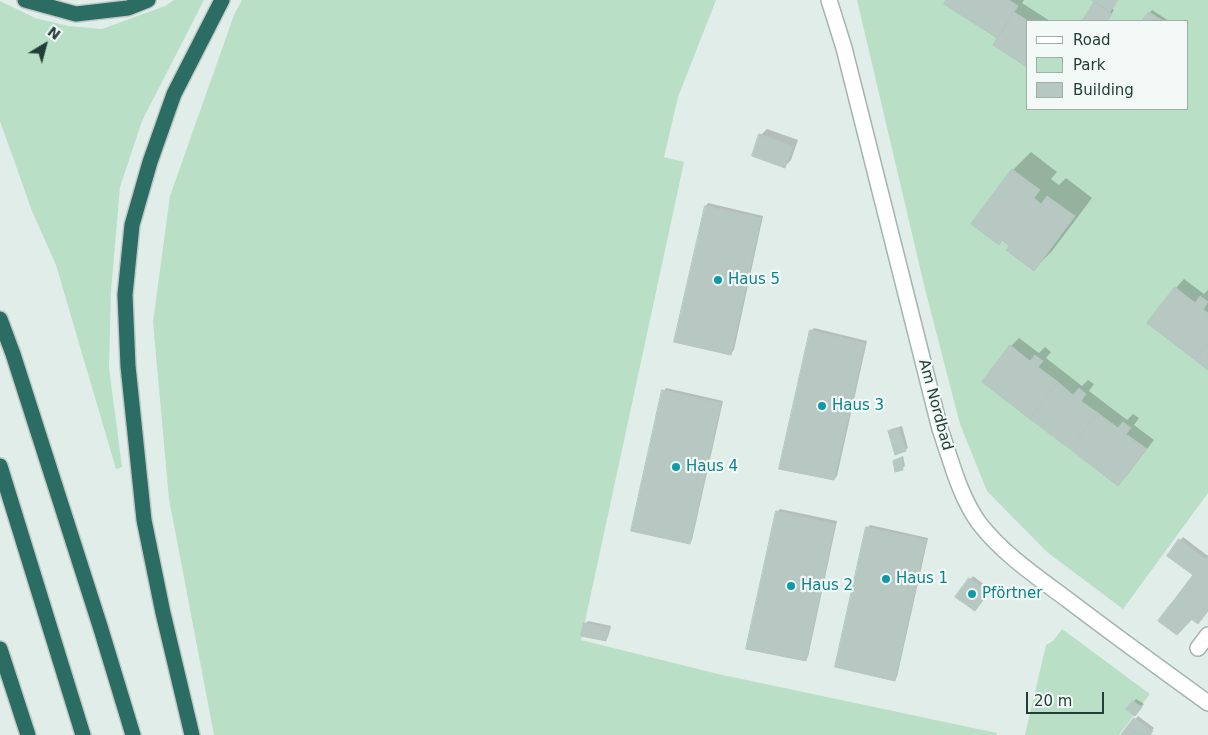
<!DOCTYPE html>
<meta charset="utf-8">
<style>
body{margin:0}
#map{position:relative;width:1208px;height:735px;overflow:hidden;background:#e1ede8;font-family:"DejaVu Sans",sans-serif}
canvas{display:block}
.legend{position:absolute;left:1026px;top:20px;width:162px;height:90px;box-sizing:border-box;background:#f2f9f6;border:1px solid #9eafaa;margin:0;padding:6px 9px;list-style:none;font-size:15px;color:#213f38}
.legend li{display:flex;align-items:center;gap:10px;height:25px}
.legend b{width:25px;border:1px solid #9eafaa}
.north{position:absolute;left:20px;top:20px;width:50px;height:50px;-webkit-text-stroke:4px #f2f9f6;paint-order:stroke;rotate:37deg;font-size:14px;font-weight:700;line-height:20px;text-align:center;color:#213f38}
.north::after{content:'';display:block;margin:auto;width:18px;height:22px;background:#213f38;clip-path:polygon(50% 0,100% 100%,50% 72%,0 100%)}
.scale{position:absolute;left:1026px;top:692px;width:78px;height:22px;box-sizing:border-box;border:2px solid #213f38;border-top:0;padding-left:6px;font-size:15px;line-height:18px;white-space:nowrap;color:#213f38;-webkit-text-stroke:4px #f2f9f6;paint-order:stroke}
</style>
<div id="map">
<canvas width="1208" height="735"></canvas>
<ul class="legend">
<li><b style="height:6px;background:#fff"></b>Road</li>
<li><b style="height:14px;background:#b9dfc6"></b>Park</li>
<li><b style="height:14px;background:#b6c8c1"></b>Building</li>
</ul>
<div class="north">N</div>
<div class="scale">20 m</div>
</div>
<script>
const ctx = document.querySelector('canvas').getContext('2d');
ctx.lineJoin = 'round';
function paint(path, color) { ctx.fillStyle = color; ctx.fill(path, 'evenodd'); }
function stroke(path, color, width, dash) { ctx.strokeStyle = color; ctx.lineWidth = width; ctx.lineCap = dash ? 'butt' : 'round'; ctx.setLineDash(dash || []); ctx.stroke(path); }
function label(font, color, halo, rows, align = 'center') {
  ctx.font = font + ' "DejaVu Sans",sans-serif'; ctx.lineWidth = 4.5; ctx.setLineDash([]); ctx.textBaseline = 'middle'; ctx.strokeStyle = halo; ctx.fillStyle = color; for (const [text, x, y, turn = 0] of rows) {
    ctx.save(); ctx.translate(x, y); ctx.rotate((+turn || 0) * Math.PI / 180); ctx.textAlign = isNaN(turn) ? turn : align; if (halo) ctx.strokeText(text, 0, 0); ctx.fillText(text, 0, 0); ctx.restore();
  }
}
paint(new Path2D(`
 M 174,0 L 204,0 L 142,121 L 120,187 L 111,291 L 109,368 L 122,467 L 116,469 L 56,265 L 32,211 L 0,121 L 0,1 L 35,18 L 68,26 L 102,29 L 165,6 Z
 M 242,0 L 716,0 L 678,97 L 664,157 L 684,162 L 581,640 L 718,674 L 997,733 L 997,735 L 214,735 L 169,499 L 153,322 L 170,196 L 234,15 Z
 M 857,0 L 1208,0 L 1208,493 L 1123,609 L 1047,552 L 987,491 L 960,424 L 925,289 ZM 1027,21 L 1187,21 L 1187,109 L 1027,109 Z
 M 1062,629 L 1150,694 L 1119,735 L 1025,735 L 1046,645 L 1053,641 Z`), '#b9dfc6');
paint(new Path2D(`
 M 948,0 L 1024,0 L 1022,3 L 1050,21 L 1027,21 L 999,38 L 945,4 Z
 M 1094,0 L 1118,0 L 1112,9 L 1114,10 L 1107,21 L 1086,21 L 1084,19 L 1096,2 Z
 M 1152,10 L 1169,21 L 1144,21 Z
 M 767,129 L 798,140 L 791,160 L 785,166 L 761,135 Z
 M 1031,152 L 1057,172 L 1051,179 L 1059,185 L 1066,178 L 1092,198 L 1052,251 L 1034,269 L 1011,246 L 1013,170 Z
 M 708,203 L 763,216 L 734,350 L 731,353 L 676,341 L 706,206 Z
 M 1184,279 L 1204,294 L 1208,290 L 1208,368 L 1176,288 Z
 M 814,328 L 867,341 L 837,476 L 834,479 L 811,331 Z
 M 1019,338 L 1039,353 L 1045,347 L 1051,352 L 1046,358 L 1082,386 L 1088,380 L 1094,384 L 1089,391 L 1127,420 L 1133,414 L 1139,418 L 1134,425 L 1154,440 L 1127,475 L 1118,484 L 1010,347 Z
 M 666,388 L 723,401 L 692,540 L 689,543 L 664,391 Z
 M 902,426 L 908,448 L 905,450 L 890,431 L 892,429 Z
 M 903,456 L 905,466 L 902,468 L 894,461 Z
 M 780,509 L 837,521 L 808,657 L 805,660 L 777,512 Z
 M 870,525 L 928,538 L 897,677 L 894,679 L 837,666 L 868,527 Z
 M 1183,537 L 1208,556 L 1208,610 L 1195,574 L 1169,555 Z
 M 973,576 L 990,589 L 977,607 L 957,596 Z
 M 588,621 L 611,626 L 608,637 L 605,640 L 585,624 Z
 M 1136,699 L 1144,704 L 1138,712 L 1128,709 Z
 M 1138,716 L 1154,728 L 1149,735 L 1123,735 Z`), '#0003');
const building = new Path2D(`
 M 946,0 L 1009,0 L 1018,6 L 997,38 L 944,4 Z
 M 1092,0 L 1118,0 L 1110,12 Z
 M 1094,2 L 1112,14 L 1107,21 L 1085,21 L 1083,20 Z
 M 1014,12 L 1028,21 L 1027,67 L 993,45 Z
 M 1149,12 L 1163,21 L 1142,21 Z
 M 759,134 L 793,146 L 785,168 L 752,156 Z
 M 1012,169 L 1040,190 L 1034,198 L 1041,204 L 1047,196 L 1075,216 L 1034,271 L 1006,250 L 1009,246 L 1002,240 L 999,245 L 971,224 Z
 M 705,206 L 761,218 L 731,355 L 674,342 Z
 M 1175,287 L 1195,303 L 1200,296 L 1208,302 L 1203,309 L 1208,313 L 1208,343 L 1195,360 L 1147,323 Z
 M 810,330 L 865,343 L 834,480 L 779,469 Z
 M 1208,343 L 1208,370 L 1195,360 Z
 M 1010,345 L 1030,361 L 1035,355 L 1043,361 L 1038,367 L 1058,382 L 1030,419 L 982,382 Z
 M 1058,382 L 1073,395 L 1079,388 L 1086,394 L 1081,401 L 1098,413 L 1070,449 L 1030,419 Z
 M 662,390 L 721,403 L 690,544 L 631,531 Z
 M 1098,413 L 1118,428 L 1123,422 L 1131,428 L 1126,434 L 1147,449 L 1118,486 L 1070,449 Z
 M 899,428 L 906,451 L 895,455 L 888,431 Z
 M 901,458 L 903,470 L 895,472 L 893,461 Z
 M 776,511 L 835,524 L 806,661 L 746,649 Z
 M 866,527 L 926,540 L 895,681 L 835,667 Z
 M 1179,539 L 1205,559 L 1208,555 L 1208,611 L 1198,624 L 1171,604 L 1193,575 L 1167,556 Z
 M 969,578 L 989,592 L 975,611 L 955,597 Z
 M 1171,604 L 1192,619 L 1177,635 L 1158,621 Z
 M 584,623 L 609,628 L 606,641 L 581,636 Z
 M 1133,701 L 1142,707 L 1135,716 L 1126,709 Z
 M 1134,718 L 1153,731 L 1150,735 L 1138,735 L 1127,727 Z
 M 1127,727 L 1138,735 L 1121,735 Z`);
paint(building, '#b6c8c1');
stroke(building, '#b3c7c0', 1);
const minor = new Path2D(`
 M 829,0 L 844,48 L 940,429 C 951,460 959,495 979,523 C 1003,554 1037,577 1068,600 C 1114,635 1161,669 1208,703
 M 1198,648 L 1208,635`);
const highway = new Path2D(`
 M 25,0 L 76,14 L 128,8 L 148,0
 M 0,319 L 13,354 L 100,626 L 133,735
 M 0,466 L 83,735
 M 0,649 L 28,735
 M 192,735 L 163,613 L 144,520 L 128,366 L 125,295 L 132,225 L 150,162 L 174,94 L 222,0`);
stroke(minor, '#a4b5b0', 18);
stroke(highway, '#c1c9c7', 18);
stroke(minor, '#fff', 15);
stroke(highway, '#2b6c63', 15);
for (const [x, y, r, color] of [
 [718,280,5,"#0f9aa8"],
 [822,406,5,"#0f9aa8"],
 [676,467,5,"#0f9aa8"],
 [886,579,5,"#0f9aa8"],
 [791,586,5,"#0f9aa8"],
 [972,594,5,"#0f9aa8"]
]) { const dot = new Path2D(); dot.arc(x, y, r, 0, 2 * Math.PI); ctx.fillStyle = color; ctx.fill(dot); stroke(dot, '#f2f9f6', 2); }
label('15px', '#0d838f', '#f2f9f6', [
 ["Haus 5",728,280],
 ["Haus 3",832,406],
 ["Haus 4",686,467],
 ["Haus 1",896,579],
 ["Haus 2",801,586],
 ["Pförtner",982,594]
], 'left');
label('15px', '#213f38', '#f2f9f6', [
 ["Am Nordbad",935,405,75]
]);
</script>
